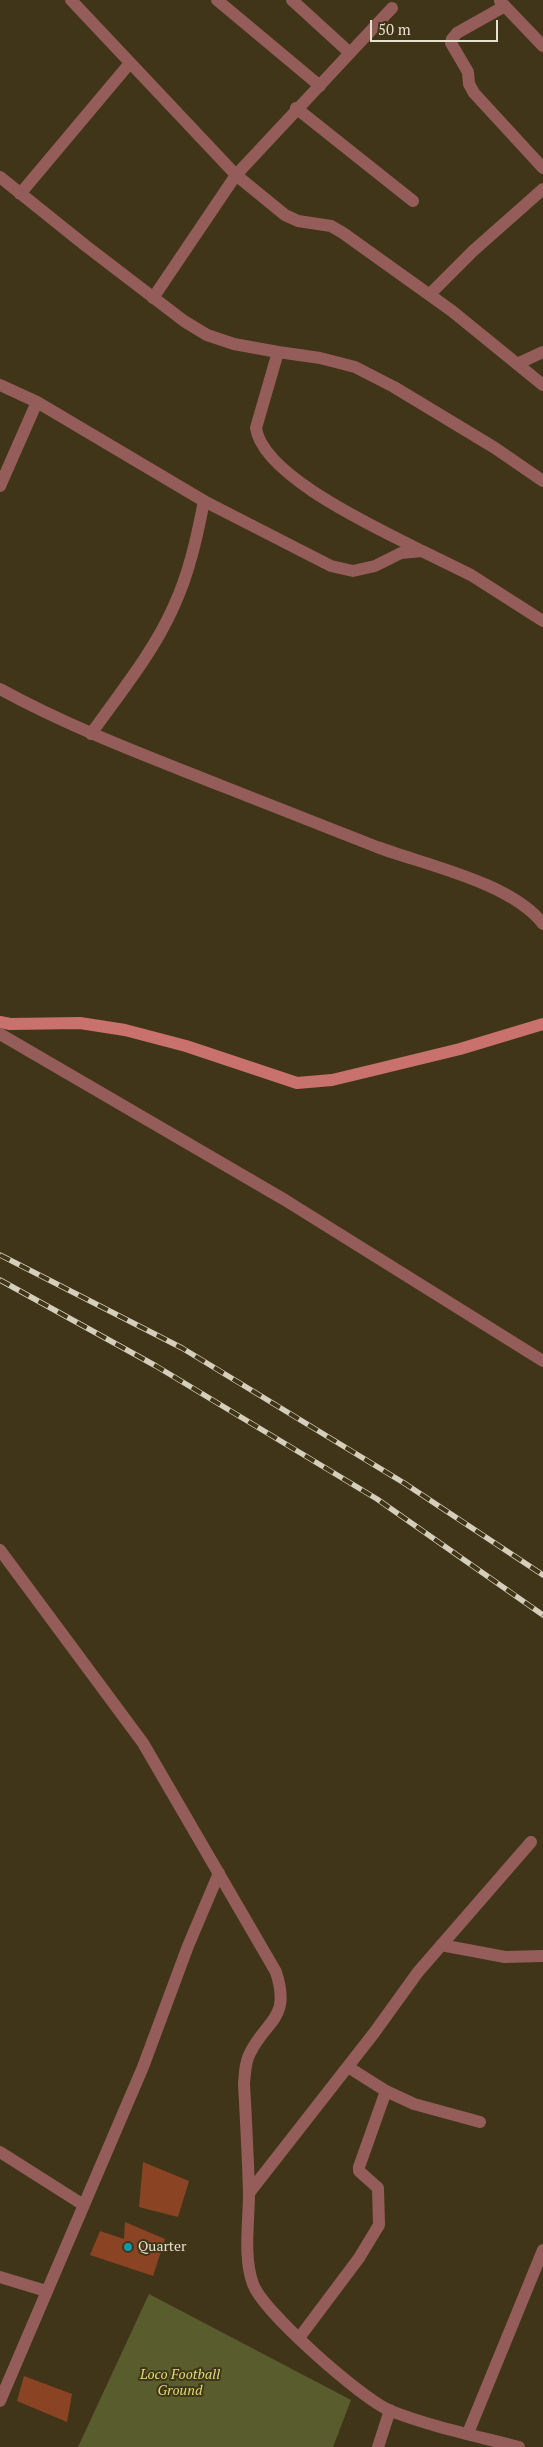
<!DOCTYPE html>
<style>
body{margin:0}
#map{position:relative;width:543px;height:2447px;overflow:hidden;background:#403518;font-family:"PT Serif",serif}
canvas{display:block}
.scale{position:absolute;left:370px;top:20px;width:128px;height:22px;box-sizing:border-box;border:2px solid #e6e0cf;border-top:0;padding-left:6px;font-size:15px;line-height:18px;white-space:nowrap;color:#e6e0cf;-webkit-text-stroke:4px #403518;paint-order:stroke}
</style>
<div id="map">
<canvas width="543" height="2447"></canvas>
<div class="scale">50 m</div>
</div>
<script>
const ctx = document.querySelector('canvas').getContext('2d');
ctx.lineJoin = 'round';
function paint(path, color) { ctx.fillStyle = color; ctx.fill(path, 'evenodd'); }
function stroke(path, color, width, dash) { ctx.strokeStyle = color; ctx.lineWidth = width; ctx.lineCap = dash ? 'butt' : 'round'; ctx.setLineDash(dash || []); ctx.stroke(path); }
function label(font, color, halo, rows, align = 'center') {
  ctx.font = font + ' "PT Serif",serif'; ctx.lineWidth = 4; ctx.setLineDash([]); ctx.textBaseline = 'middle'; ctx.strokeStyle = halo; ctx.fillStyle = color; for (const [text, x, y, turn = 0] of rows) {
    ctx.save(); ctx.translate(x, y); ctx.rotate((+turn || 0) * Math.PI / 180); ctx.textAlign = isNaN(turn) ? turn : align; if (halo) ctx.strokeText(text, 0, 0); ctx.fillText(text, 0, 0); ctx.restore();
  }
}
paint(new Path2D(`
 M 149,2294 L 351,2400 L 333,2447 L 78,2447 Z`), '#595c2c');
paint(new Path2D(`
 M 143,2162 L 189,2181 L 178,2217 L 139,2207 Z
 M 125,2222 L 165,2239 L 153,2276 L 90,2255 L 100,2231 L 124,2239 Z
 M 24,2376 L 72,2394 L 67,2422 L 17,2401 Z`), '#8a4424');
stroke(new Path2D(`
 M 71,0 L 236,175 L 285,215 L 298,221 L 331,226 L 343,233 L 452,311 L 543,385
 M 217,0 L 320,86
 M 292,0 L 350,53
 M 500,1 L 543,46
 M 505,6 L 457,33 L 452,39 L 451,43 L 468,72 L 469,84 L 474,93 L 543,168
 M 296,108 L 413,201
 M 0,177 L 86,246 L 184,321 L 207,335 L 234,344 L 278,352 L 256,428 C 263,477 380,529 422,551
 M 20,194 L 130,63
 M 430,294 L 473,251 L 543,189
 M 153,298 L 236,175 L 392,8
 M 278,352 L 320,358 L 355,367 L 394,387 L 495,448 L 543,481
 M 517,364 L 543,352
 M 0,385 L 37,402 L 204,501 L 331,566 L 353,571 L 375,566 L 401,553 L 422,551 L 471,575 L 543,621
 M 0,486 L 37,402
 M 0,689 C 71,728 147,756 222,786 C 274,806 325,827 377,847 C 426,865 512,883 543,924
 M 91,734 C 119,694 153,653 173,608 C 189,574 197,537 204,501
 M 0,1034 L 285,1200 L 543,1361
 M 0,1550 L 143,1743 L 276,1972 C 291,2019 267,2019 250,2053 C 245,2062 245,2073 244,2084 C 246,2120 248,2157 249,2193 C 249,2222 243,2257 253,2284 C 263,2312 363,2400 391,2411 C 432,2427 477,2436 519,2447
 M 441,1945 L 505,1957 L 543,1956
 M 348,2067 L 386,2091 L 414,2104 L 480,2122
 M 0,2152 L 82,2204
 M 249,2193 L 374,2033 L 418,1972 L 531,1842
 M 0,2277 L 46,2291
 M 299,2338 L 359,2258 L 379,2225 L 378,2188 L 359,2171 L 359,2167 L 386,2091
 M 0,2401 L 143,2067 L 188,1946 L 219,1873
 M 468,2433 L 543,2250
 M 378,2447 L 390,2410`), '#955d59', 12);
stroke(new Path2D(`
 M 0,1022 L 10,1024 L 80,1023 L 125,1030 L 186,1046 L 297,1083 L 332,1080 L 382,1068 L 460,1049 L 543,1024`), '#c9716c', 12);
const rail = new Path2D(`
 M 0,1255 L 182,1348 L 404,1483 L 543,1575
 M 0,1280 L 156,1366 L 377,1499 L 543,1615`);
stroke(rail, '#d4cebb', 5.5);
stroke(rail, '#403518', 4, [11]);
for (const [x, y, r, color] of [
 [128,2247,5,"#0f9aa8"]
]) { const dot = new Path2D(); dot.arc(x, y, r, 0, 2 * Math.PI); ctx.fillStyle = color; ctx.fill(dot); stroke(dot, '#403518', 2); }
label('14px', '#e6e0cf', '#403518', [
 ["Quarter",138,2247]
], 'left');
label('italic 14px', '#d9df70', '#403518', [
 ["Loco Football",180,2375],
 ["Ground",180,2391]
]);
</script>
